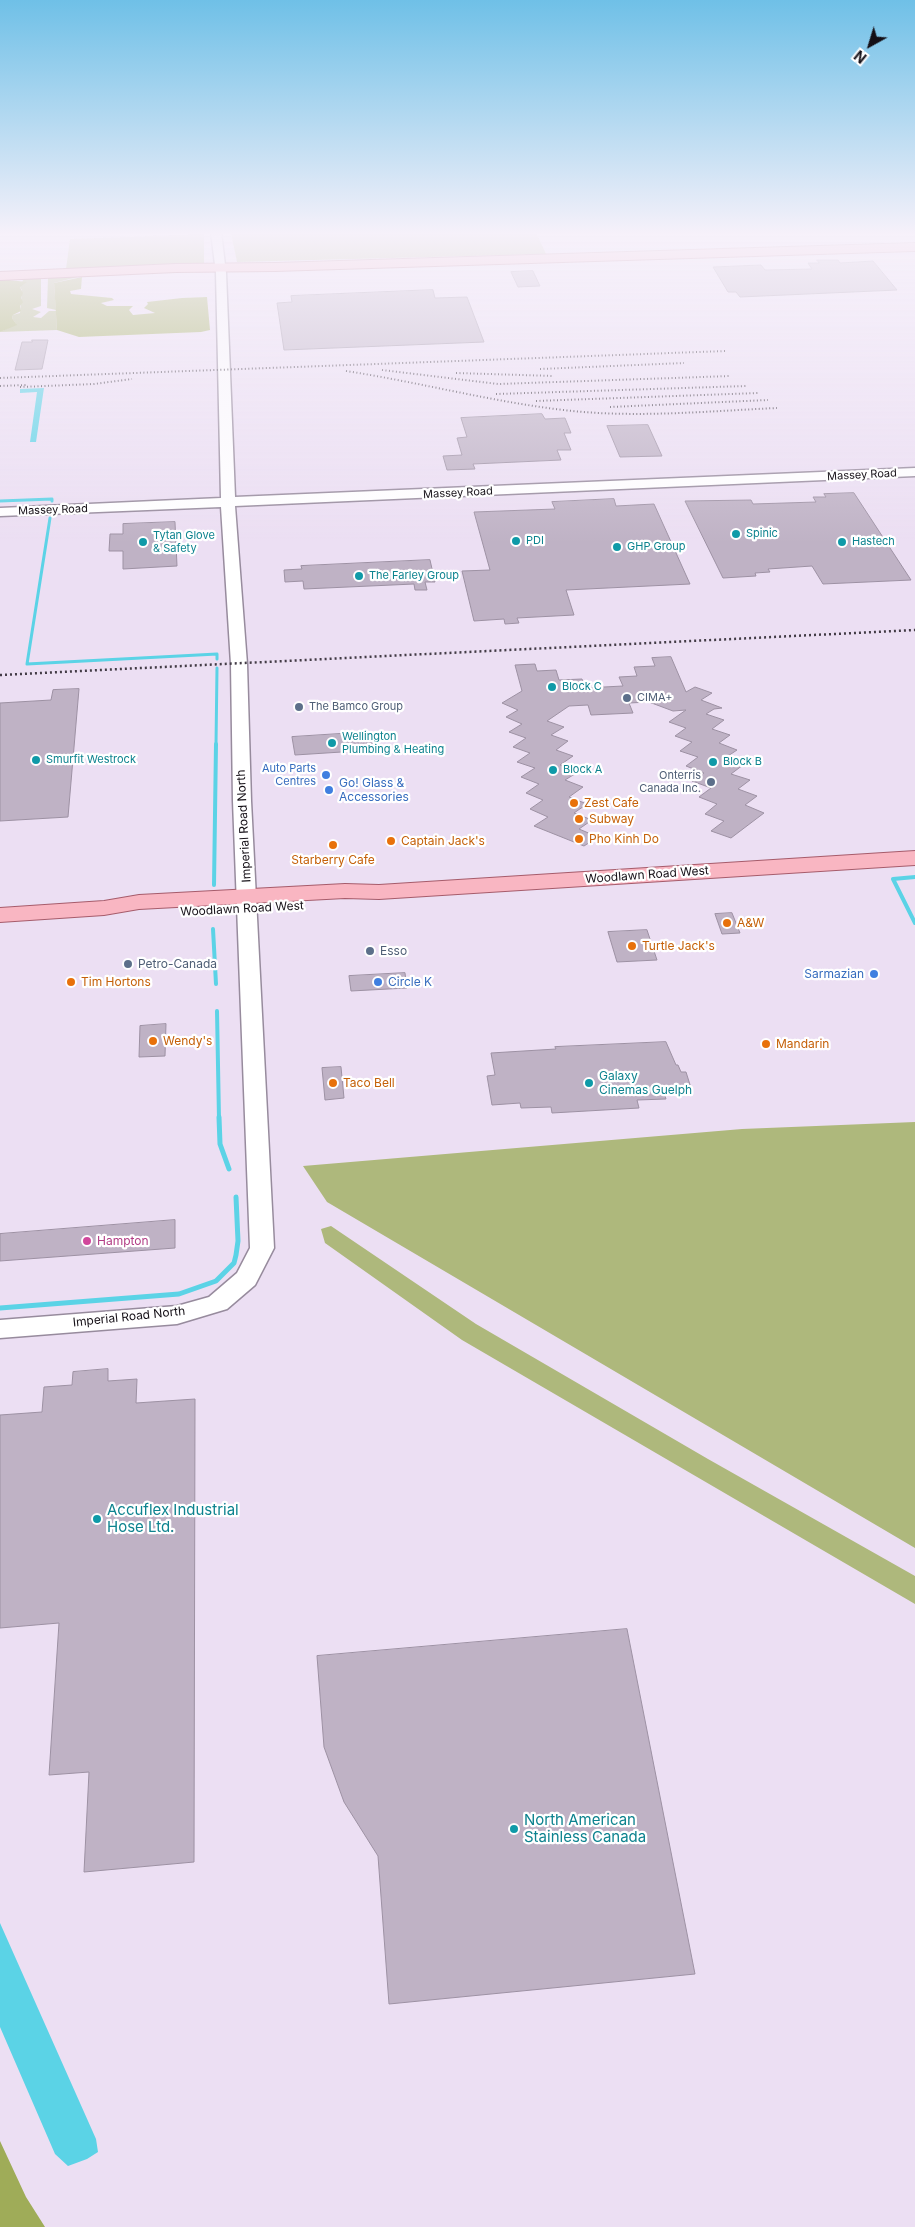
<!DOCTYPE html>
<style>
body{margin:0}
#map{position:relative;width:915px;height:2227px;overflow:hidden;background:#ecdff3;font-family:Inter,sans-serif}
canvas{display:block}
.north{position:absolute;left:845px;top:20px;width:50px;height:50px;-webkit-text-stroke:4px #fff;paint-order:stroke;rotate:219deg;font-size:14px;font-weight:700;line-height:20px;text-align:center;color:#140f16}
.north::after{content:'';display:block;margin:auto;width:18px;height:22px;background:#140f16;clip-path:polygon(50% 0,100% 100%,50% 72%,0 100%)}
</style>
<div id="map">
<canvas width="915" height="2227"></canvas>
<div class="north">N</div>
</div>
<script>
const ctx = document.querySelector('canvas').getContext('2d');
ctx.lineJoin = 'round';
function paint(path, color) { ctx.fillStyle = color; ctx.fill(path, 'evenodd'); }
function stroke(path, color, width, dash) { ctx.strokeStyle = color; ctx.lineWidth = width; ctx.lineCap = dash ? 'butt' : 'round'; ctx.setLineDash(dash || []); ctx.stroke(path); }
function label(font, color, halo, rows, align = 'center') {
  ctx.font = font + ' Inter,sans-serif'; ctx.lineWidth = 4.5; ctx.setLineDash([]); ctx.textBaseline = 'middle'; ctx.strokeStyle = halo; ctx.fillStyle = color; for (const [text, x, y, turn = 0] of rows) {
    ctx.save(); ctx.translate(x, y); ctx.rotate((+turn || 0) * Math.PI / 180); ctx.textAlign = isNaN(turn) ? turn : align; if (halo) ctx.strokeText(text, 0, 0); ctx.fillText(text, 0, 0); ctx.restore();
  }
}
paint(new Path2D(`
 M 273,232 L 536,232 L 546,254 L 237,262 L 231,233 Z
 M 204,234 L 204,263 L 66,269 L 70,239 Z
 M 82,276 L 54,283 L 56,310 L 47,308 L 48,277 Z
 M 5,278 L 41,278 L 41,306 L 32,309 L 41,312 L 33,317 L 41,318 L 49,311 L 56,311 L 57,330 L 0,332 L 16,324 L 12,318 L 13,315 L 20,313 L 22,290 L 20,287 L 23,280 Z
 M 915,1122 L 915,1548 L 327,1202 L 303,1166 L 742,1129 Z
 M 331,1226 L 476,1324 L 708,1459 L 915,1576 L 915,1604 L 462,1340 L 325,1243 L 321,1229 Z`), '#aeb87c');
paint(new Path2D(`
 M 82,277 L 81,289 L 70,291 L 71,294 L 112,298 L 114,300 L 101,303 L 107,306 L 133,306 L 129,310 L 133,315 L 155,313 L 144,308 L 148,304 L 147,302 L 182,298 L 207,297 L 210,330 L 201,332 L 79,337 L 57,330 L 54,283 Z
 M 0,279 L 27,282 L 20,287 L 23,293 L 21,298 L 23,302 L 20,306 L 21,311 L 13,315 L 12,318 L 17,325 L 0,332 Z
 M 0,2141 L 26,2197 L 45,2227 L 0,2227 Z`), '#9fac58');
paint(new Path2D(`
 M 44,388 L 36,442 L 30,442 L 37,392 L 20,393 L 20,389 Z
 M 0,1923 L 96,2139 L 98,2152 L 87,2159 L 68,2166 L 55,2154 L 0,2027 Z`), '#5bd3e6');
stroke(new Path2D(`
 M 0,501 L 52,499 L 52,501
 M 50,518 L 27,664 L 217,654 L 217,659
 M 216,745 L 217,668`), '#5bd3e6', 3);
stroke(new Path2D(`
 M 915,877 L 893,879 L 915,923
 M 214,885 L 216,744
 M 213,929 L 216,984
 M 217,1011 L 219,1119`), '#5bd3e6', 4);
stroke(new Path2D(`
 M 219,1117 L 220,1144 L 229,1169
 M 0,1308 L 179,1294 L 216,1281 L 234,1263 L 236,1255 L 238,1241 L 236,1197`), '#5bd3e6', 5);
const building = new Path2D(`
 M 817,260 L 838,260 L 840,263 L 873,261 L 897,290 L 740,297 L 736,292 L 728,292 L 713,267 L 761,265 L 765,270 L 812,269 L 808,263 L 819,263 Z
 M 533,271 L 540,286 L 518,287 L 511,272 Z
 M 433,290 L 435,298 L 467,297 L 484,342 L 284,350 L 277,303 L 292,302 L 291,296 Z
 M 32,340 L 48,340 L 42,369 L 15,370 L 22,342 L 32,342 Z
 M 542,414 L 545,419 L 565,418 L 571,433 L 564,433 L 571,450 L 557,450 L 561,460 L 473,464 L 475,469 L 447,470 L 443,456 L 462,455 L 457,438 L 467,437 L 461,418 Z
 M 648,425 L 662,456 L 620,457 L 607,426 Z
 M 854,493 L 911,580 L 823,584 L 812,566 L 768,569 L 770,572 L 755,573 L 756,576 L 723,578 L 685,501 L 751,500 L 753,504 L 816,502 L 813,497 L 826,497 L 824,494 Z
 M 614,499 L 616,506 L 654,504 L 690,584 L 566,590 L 574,615 L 517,618 L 519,623 L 505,624 L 504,619 L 474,621 L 462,571 L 490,570 L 474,512 L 555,509 L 552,502 Z
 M 175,522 L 177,566 L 123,569 L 123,551 L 109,551 L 110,534 L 123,534 L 123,524 Z
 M 430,560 L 435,582 L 425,582 L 427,590 L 415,590 L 414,584 L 304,589 L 303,581 L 285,582 L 284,570 L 302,569 L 301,566 Z
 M 671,657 L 686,692 L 695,687 L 712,693 L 701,700 L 722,708 L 714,709 L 706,714 L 724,720 L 712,729 L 730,735 L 719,743 L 737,750 L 725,758 L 743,765 L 731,774 L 750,780 L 738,789 L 757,796 L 745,805 L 764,813 L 731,838 L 711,831 L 724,821 L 705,814 L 717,804 L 699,797 L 711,788 L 692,781 L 704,773 L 686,766 L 698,757 L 680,751 L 692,742 L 675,736 L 686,728 L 669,722 L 686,710 L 673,711 L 649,702 L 629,703 L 633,713 L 591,715 L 588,705 L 569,706 L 547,721 L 564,727 L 551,735 L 568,741 L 556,750 L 573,756 L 560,765 L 578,772 L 565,780 L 583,787 L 569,797 L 587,804 L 574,813 L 592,820 L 579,829 L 598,837 L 584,846 L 534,826 L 548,817 L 530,809 L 543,800 L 526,793 L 539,784 L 521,777 L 535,768 L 517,762 L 530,753 L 513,747 L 526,738 L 509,732 L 522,724 L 506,717 L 518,710 L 502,703 L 522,691 L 515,665 L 535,664 L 537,671 L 556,670 L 559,680 L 582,679 L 585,688 L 623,686 L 619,677 L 637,676 L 634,667 L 655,666 L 652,658 Z
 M 79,689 L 68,817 L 0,821 L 0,703 L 51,700 L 53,690 Z
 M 370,732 L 373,750 L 295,755 L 292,737 Z
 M 732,913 L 740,933 L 722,934 L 715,914 Z
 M 647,930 L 657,960 L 617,962 L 608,932 Z
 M 405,973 L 407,988 L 351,991 L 349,976 Z
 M 166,1024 L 165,1056 L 139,1057 L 140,1026 Z
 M 666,1042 L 676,1065 L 678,1065 L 681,1072 L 686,1072 L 692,1091 L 664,1093 L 666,1099 L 637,1100 L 639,1108 L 552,1113 L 551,1107 L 521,1108 L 520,1103 L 492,1105 L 487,1076 L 495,1075 L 491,1053 L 556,1049 L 555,1047 Z
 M 341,1067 L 344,1098 L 325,1100 L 322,1068 Z
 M 175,1220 L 175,1248 L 0,1261 L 0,1234 Z
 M 108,1369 L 108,1381 L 137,1379 L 136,1403 L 195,1399 L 194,1862 L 84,1872 L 89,1772 L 49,1775 L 59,1623 L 0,1628 L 0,1415 L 42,1412 L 44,1387 L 72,1385 L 73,1372 Z
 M 627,1629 L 695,1974 L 389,2004 L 378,1856 L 344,1802 L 324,1747 L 317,1656 Z`);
paint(building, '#bfb2c5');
stroke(building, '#9d91a3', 1);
const minor = new Path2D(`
 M 211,232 L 221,232 L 226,273 L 235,497 L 915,468 L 915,476 L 235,506 L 247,664 L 251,801 L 274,1248 L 255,1285 L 227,1309 L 177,1324 L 0,1338 L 0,1320 L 177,1306 L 209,1297 L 237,1273 L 250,1248 L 233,801 L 231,664 L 221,507 L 0,516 L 0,508 L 221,498 L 216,273 Z`);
const major = new Path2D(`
 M 915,243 L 915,251 L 275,271 L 176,272 L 0,280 L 0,272 L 176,264 L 275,263 Z
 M 915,851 L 915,865 L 379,899 L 345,898 L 139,909 L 104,915 L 0,922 L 0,908 L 104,901 L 139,895 L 345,884 L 379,885 Z`);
stroke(minor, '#978b9d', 3);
stroke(major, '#a65c6b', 2);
paint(minor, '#fff');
paint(major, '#f9b6c2');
stroke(new Path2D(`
 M 540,369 L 684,363
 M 382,370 L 498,384 L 731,376
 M 346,371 C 425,383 503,405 583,412 C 647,417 712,411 777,408
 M 456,373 L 554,376
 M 0,378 L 725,351
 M 0,386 L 27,385
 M 20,387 L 94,384 L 132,379
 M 496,394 L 746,386
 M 536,401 L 759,393
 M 610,407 L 768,400`), '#423b45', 2, [1, 2.5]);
stroke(new Path2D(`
 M 0,675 L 915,630`), '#423b45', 2.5, [2, 3]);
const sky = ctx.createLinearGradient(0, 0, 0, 543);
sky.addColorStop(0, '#6fc0e7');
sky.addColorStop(0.43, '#f6f1fa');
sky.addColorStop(1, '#f6f1fa00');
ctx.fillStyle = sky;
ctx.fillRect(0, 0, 915, 543);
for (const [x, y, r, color] of [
 [736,534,5,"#0f9aa8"],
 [516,541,5,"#0f9aa8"],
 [143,542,5,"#0f9aa8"],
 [842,542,5,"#0f9aa8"],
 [617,547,5,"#0f9aa8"],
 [359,576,5,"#0f9aa8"],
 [552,687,5,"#0f9aa8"],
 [627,698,5,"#5c6f8a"],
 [299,707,5,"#5c6f8a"],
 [332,743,5,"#0f9aa8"],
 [36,760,5,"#0f9aa8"],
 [713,762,5,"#0f9aa8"],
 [553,770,5,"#0f9aa8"],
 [326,775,5,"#3f7fe0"],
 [711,782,5,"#5c6f8a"],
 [329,790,5,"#3f7fe0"],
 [574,803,5,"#e8710a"],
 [579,819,5,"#e8710a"],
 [579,839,5,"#e8710a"],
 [391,841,5,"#e8710a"],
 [333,845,5,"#e8710a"],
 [727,923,5,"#e8710a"],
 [632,946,5,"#e8710a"],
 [370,951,5,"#5c6f8a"],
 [128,964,5,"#5c6f8a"],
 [874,974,5,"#3f7fe0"],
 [71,982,5,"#e8710a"],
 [378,982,5,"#3f7fe0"],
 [153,1041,5,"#e8710a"],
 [766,1044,5,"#e8710a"],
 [333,1083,5,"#e8710a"],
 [589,1083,5,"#0f9aa8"],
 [87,1241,5,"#d1479c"],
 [97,1519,5,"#0f9aa8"],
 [514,1829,5,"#0f9aa8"]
]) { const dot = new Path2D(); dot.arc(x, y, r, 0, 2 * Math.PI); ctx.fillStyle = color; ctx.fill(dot); stroke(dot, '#fff', 2); }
label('11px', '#140f16', '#fff', [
 ["Massey Road",862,475,-3],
 ["Massey Road",458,493,-3],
 ["Massey Road",53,510,-2]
]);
label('11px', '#0d838f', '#fff', [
 ["Spinic",746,534],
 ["Tytan Glove",153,536],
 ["& Safety",153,549],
 ["PDI",526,541],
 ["Hastech",852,542],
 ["GHP Group",627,547],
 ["The Farley Group",369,576],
 ["Block C",562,687],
 ["Wellington",342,737],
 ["Plumbing & Heating",342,750],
 ["Smurfit Westrock",46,760],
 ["Block B",723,762],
 ["Block A",563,770]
], 'left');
label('11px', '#4e5e75', '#fff', [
 ["CIMA+",637,698],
 ["The Bamco Group",309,707],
 ["Onterris",701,776,"right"],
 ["Canada Inc.",701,789,"right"]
], 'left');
label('11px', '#366cbe', '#fff', [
 ["Auto Parts",316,769],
 ["Centres",316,782]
], 'right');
label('12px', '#366cbe', '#fff', [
 ["Go! Glass &",339,783],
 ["Accessories",339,797],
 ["Sarmazian",864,974,"right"],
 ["Circle K",388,982]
], 'left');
label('12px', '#c56008', '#fff', [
 ["Zest Cafe",584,803],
 ["Subway",589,819],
 ["Pho Kinh Do",589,839],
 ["Captain Jack's",401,841],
 ["Starberry Cafe",333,860,"center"],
 ["A&W",737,923],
 ["Turtle Jack's",642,946],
 ["Tim Hortons",81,982],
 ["Wendy's",163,1041],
 ["Mandarin",776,1044],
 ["Taco Bell",343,1083]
], 'left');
label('12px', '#140f16', '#fff', [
 ["Imperial Road North",244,826,-93],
 ["Woodlawn Road West",647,875,-4],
 ["Woodlawn Road West",242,909,-3],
 ["Imperial Road North",129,1317,-6]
]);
label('12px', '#4e5e75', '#fff', [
 ["Esso",380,951],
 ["Petro-Canada",138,964]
], 'left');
label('12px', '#0d838f', '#fff', [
 ["Galaxy",599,1076],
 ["Cinemas Guelph",599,1090]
], 'left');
label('12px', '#b23c85', '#fff', [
 ["Hampton",97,1241]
], 'left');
label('15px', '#0d838f', '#fff', [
 ["Accuflex Industrial",107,1510],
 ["Hose Ltd.",107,1527],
 ["North American",524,1820],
 ["Stainless Canada",524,1837]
], 'left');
</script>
